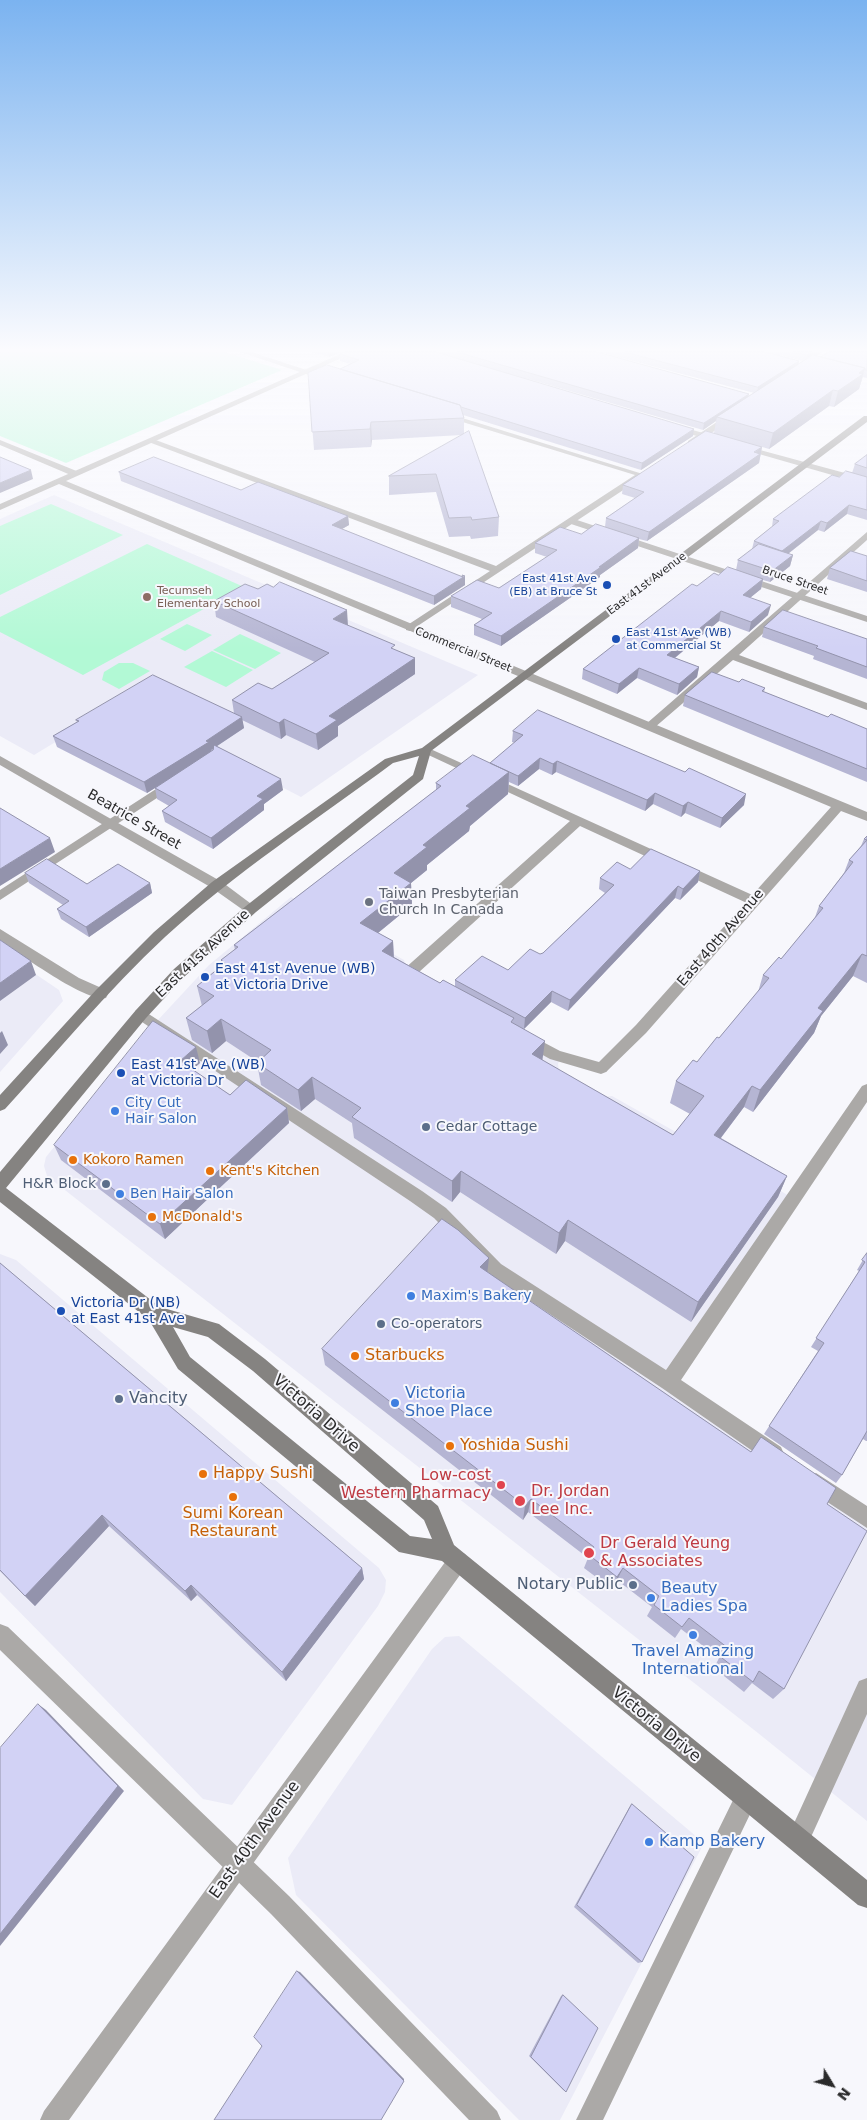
<!DOCTYPE html>
<style>
body{margin:0}
#map{position:relative;width:867px;height:2120px;overflow:hidden;background:#f7f7fc;font-family:"DejaVu Sans",sans-serif}
canvas{display:block}
.north{position:absolute;left:807px;top:2060px;width:50px;height:50px;-webkit-text-stroke:4px #f7f7fc;paint-order:stroke;rotate:127deg;font-size:14px;font-weight:700;line-height:20px;text-align:center;color:#2a2a2b}
.north::after{content:'';display:block;margin:auto;width:18px;height:22px;background:#2a2a2b;clip-path:polygon(50% 0,100% 100%,50% 72%,0 100%)}
</style>
<div id="map">
<canvas width="867" height="2120"></canvas>
<div class="north">N</div>
</div>
<script>
const ctx = document.querySelector('canvas').getContext('2d');
ctx.lineJoin = 'round';
function paint(path, color) { ctx.fillStyle = color; ctx.fill(path, 'evenodd'); }
function stroke(path, color, width, dash) { ctx.strokeStyle = color; ctx.lineWidth = width; ctx.lineCap = dash ? 'butt' : 'round'; ctx.setLineDash(dash || []); ctx.stroke(path); }
function label(font, color, halo, rows, align = 'center') {
  ctx.font = font + ' "DejaVu Sans",sans-serif'; ctx.lineWidth = 4; ctx.setLineDash([]); ctx.textBaseline = 'middle'; ctx.strokeStyle = halo; ctx.fillStyle = color; for (const [text, x, y, turn = 0] of rows) {
    ctx.save(); ctx.translate(x, y); ctx.rotate((+turn || 0) * Math.PI / 180); ctx.textAlign = isNaN(turn) ? turn : align; if (halo) ctx.strokeText(text, 0, 0); ctx.fillText(text, 0, 0); ctx.restore();
  }
}
paint(new Path2D(`
 M 54,495 L 478,675 L 301,797 L 120,703 L 34,755 L 0,736 L 0,519 Z
 M 291,897 L 404,960 L 408,974 L 560,1057 L 558,1064 L 559,1071 L 603,1097 L 612,1096 L 793,1198 L 669,1382 L 867,1518 L 867,1821 L 758,1733 L 47,1176 L 44,1166 L 46,1157 L 145,1034 L 209,965 Z
 M 0,950 L 59,990 L 63,1001 L 0,1072 Z
 M 0,1254 L 16,1260 L 379,1568 L 386,1580 L 385,1592 L 378,1606 L 232,1805 L 203,1799 L 0,1592 Z
 M 459,1636 L 704,1843 L 560,2120 L 519,2120 L 296,1895 L 288,1858 L 432,1649 L 445,1637 Z`), '#ebebf7');
paint(new Path2D(`
 M 0,352 L 224,352 L 282,370 L 66,463 L 0,436 Z
 M 51,504 L 123,535 L 0,595 L 0,526 Z
 M 147,544 L 244,587 L 83,675 L 0,632 L 0,617 Z
 M 187,624 L 212,635 L 185,651 L 160,639 Z
 M 240,634 L 281,653 L 255,669 L 213,650 Z
 M 212,651 L 253,670 L 226,687 L 184,667 Z
 M 119,663 L 133,663 L 150,671 L 119,689 L 102,680 L 104,672 Z`), '#b2f9d5');
paint(new Path2D(`
 M 240,352 L 251,352 L 325,376 L 318,378 Z
 M 443,412 L 646,475 L 410,631 L 406,630 L 406,626 L 490,571 L 146,441 L 153,439 L 496,566 L 635,475 L 443,416 Z
 M 729,414 L 736,416 L 694,445 L 688,445 L 688,441 Z
 M 0,440 L 79,472 L 80,474 L 73,476 L 0,445 Z
 M 867,532 L 867,540 L 739,655 L 867,703 L 867,710 L 733,660 L 654,728 L 646,728 L 646,724 Z
 M 426,747 L 759,898 L 761,901 L 759,904 L 749,904 L 580,826 L 418,973 L 425,980 L 423,984 C 415,986 405,981 401,974 L 403,970 L 570,821 L 422,752 L 420,750 Z
 M 173,778 L 177,779 L 177,785 L 0,900 L 0,890 Z
 M 0,929 L 79,978 L 106,990 L 108,994 L 106,998 C 87,1003 18,953 0,940 Z
 M 141,1009 L 422,1191 L 446,1208 L 501,1264 L 666,1370 L 862,1086 L 867,1084 L 867,1102 L 681,1380 L 781,1447 L 784,1454 L 781,1461 L 774,1464 L 767,1461 L 662,1388 L 489,1274 L 434,1218 L 410,1201 L 136,1018 L 134,1014 L 136,1010 Z
 M 526,1033 L 560,1051 L 606,1064 L 609,1068 L 606,1072 L 601,1074 L 550,1059 L 521,1043 L 519,1039 L 521,1035 Z
 M 816,1473 L 867,1506 L 867,1528 L 809,1490 L 806,1483 L 809,1476 Z
 M 0,1624 L 8,1627 L 289,1896 L 497,2111 L 501,2120 L 469,2120 L 271,1914 L 0,1650 Z
 M 746,1786 L 754,1790 L 758,1798 L 754,1806 L 603,2120 L 576,2120 L 738,1790 Z`), '#aba9a7');
paint(new Path2D(`
 M 345,352 L 355,352 L 66,481 L 867,812 L 867,821 L 841,811 L 646,1033 L 606,1072 L 596,1072 L 593,1068 L 636,1025 L 831,807 L 59,484 L 0,510 L 0,504 Z
 M 674,425 L 722,438 L 723,440 L 719,442 L 671,429 L 671,425 Z
 M 738,444 L 867,479 L 867,485 L 738,448 Z
 M 571,518 L 867,616 L 867,622 L 568,523 L 566,521 Z
 M 0,756 L 222,882 L 258,909 L 251,914 L 246,912 L 212,888 L 0,765 Z
 M 458,1551 L 465,1554 L 468,1561 L 465,1568 L 69,2120 L 40,2120 L 44,2111 L 451,1554 Z
 M 867,1678 L 867,1714 L 806,1848 L 798,1852 L 790,1848 L 786,1840 L 790,1832 L 859,1681 Z`), '#aba9a7');
paint(new Path2D(`
 M 864,416 L 867,416 L 867,422 L 431,751 L 423,779 L 256,912 L 184,977 L 146,1018 L 6,1188 L 160,1307 L 219,1324 L 265,1359 L 438,1506 L 454,1545 L 867,1880 L 867,1908 L 858,1905 L 442,1561 L 399,1552 L 178,1369 L 149,1320 L 0,1202 L 0,1172 L 136,1010 L 174,969 L 246,906 L 413,775 L 419,756 L 393,763 C 316,820 235,873 165,937 C 108,990 57,1052 5,1109 L 0,1111 L 0,1095 L 96,990 L 154,932 L 212,882 L 385,759 L 422,748 ZM 173,1327 L 208,1337 L 253,1371 L 424,1520 L 432,1539 L 410,1536 L 190,1357 Z`), '#858381');
paint(new Path2D(`
 M 312,352 L 341,352 L 329,357 Z
 M 344,352 L 597,352 L 749,394 L 748,397 L 754,393 L 599,352 L 822,352 L 816,356 L 821,357 L 867,352 L 867,378 L 863,377 L 859,389 L 834,407 L 829,406 L 769,449 L 752,444 L 762,447 L 759,463 L 647,541 L 639,539 L 638,548 L 600,575 L 600,577 L 501,646 L 474,635 L 474,625 L 482,619 L 451,607 L 451,596 L 499,588 L 547,557 L 535,553 L 535,543 L 581,534 L 605,527 L 606,518 L 635,498 L 622,494 L 623,485 L 714,433 L 716,421 L 703,430 L 525,378 L 693,436 L 641,470 L 463,415 L 464,418 L 464,434 L 499,517 L 498,536 L 471,539 L 470,536 L 449,537 L 436,492 L 389,495 L 389,476 L 462,435 L 372,440 L 371,447 L 314,450 L 308,373 L 340,369 L 350,364 L 340,361 L 340,354 ZM 775,354 L 803,361 L 798,365 L 799,361 Z
 M 867,455 L 867,520 L 847,514 L 824,532 L 818,530 L 788,554 L 793,555 L 790,566 L 770,582 L 763,580 L 761,589 L 750,598 L 768,615 L 749,632 L 719,621 L 675,658 L 699,667 L 697,677 L 677,695 L 637,678 L 617,694 L 582,679 L 583,669 L 697,586 L 718,575 L 736,570 L 738,560 L 752,549 L 754,541 L 772,527 L 773,519 L 839,477 L 852,473 L 855,464 Z
 M 119,472 L 241,490 L 348,516 L 349,525 L 342,529 L 462,577 L 462,575 L 465,576 L 465,585 L 434,605 L 121,481 Z
 M 867,556 L 867,592 L 827,579 L 830,568 Z
 M 214,601 L 348,626 L 395,650 L 415,658 L 415,674 L 338,726 L 338,736 L 318,750 L 286,735 L 281,739 L 242,720 L 244,728 L 217,746 L 283,790 L 264,804 L 264,810 L 213,849 L 165,822 L 162,811 L 169,806 L 157,799 L 155,788 L 147,793 L 57,747 L 53,736 L 77,722 L 76,720 L 234,713 L 232,700 L 272,689 L 315,662 L 216,617 Z
 M 764,627 L 867,639 L 867,679 L 813,659 L 814,656 L 762,637 Z
 M 765,688 L 764,692 L 828,717 L 867,729 L 867,782 L 683,706 L 685,695 Z
 M 513,731 L 744,805 L 720,828 L 685,813 L 681,817 L 653,804 L 645,811 L 556,772 L 552,775 L 539,769 L 518,786 L 509,782 L 508,794 L 470,826 L 469,831 L 427,865 L 427,870 L 411,883 L 412,905 L 378,933 L 393,941 L 394,957 L 440,983 L 455,986 L 455,980 L 508,970 L 543,953 L 605,893 L 599,889 L 600,878 L 630,869 L 700,871 L 698,882 L 680,900 L 675,898 L 568,1011 L 551,1002 L 524,1029 L 542,1060 L 673,1135 L 690,1114 L 670,1103 L 676,1081 L 697,1062 L 719,1038 L 758,992 L 763,975 L 781,959 L 814,920 L 819,906 L 844,873 L 849,860 L 861,846 L 864,839 L 867,836 L 867,983 L 853,976 L 821,1016 L 814,1033 L 753,1112 L 744,1107 L 721,1138 L 787,1176 L 778,1197 L 691,1322 L 565,1241 L 556,1254 L 460,1192 L 452,1202 L 354,1138 L 352,1123 L 315,1099 L 301,1111 L 261,1085 L 257,1063 L 258,1062 L 226,1041 L 212,1053 L 192,1040 L 186,1018 L 202,1006 L 197,986 L 222,966 L 221,960 L 235,950 L 234,945 L 436,790 L 436,783 L 490,763 L 515,743 L 512,742 Z
 M 25,873 L 87,884 L 150,883 L 152,893 L 89,937 L 61,919 L 57,909 L 63,905 L 29,883 Z
 M 200,1063 L 192,1070 L 230,1095 L 287,1108 L 289,1123 L 165,1239 L 61,1160 L 54,1145 Z
 M 867,1253 L 867,1441 L 866,1441 L 863,1439 L 842,1475 L 836,1483 L 764,1434 L 818,1351 L 811,1347 L 859,1271 L 857,1270 Z
 M 0,1263 L 362,1568 L 364,1579 L 286,1681 L 197,1595 L 191,1601 L 109,1526 L 35,1606 L 0,1571 Z
 M 487,1272 L 827,1504 L 784,1689 L 773,1699 L 752,1683 L 744,1692 L 714,1668 L 719,1658 L 681,1629 L 675,1638 L 647,1616 L 652,1607 L 617,1580 L 612,1589 L 584,1568 L 588,1558 L 528,1512 L 523,1520 L 325,1365 L 322,1349 Z
 M 632,1804 L 642,1962 L 638,1963 L 574,1907 L 629,1808 Z
 M 563,1995 L 566,2092 L 563,2090 L 529,2056 L 561,1996 Z`), '#b5b5d3');
paint(new Path2D(`
 M 328,352 L 341,352 L 329,357 Z
 M 813,352 L 822,352 L 806,362 L 807,355 Z
 M 799,361 L 798,367 L 757,394 L 758,387 Z
 M 865,368 L 859,389 L 834,407 L 838,391 Z
 M 833,390 L 829,406 L 769,449 L 773,433 Z
 M 749,394 L 747,401 L 717,417 L 716,421 L 703,430 L 704,423 Z
 M 371,422 L 372,440 L 371,447 L 370,429 Z
 M 694,429 L 693,436 L 641,470 L 642,463 Z
 M 762,447 L 759,463 L 647,541 L 649,532 Z
 M 31,470 L 33,479 L 0,493 L 0,483 Z
 M 849,505 L 847,514 L 824,532 L 827,523 Z
 M 348,516 L 349,525 L 333,534 L 332,525 Z
 M 821,521 L 818,530 L 780,560 L 782,551 Z
 M 639,538 L 638,548 L 600,575 L 600,577 L 501,646 L 501,636 Z
 M 793,555 L 790,566 L 770,582 L 772,571 Z
 M 465,576 L 465,585 L 434,605 L 434,596 Z
 M 763,579 L 761,589 L 741,605 L 743,595 Z
 M 771,605 L 768,615 L 749,632 L 751,622 Z
 M 347,610 L 348,626 L 333,619 Z
 M 721,611 L 719,621 L 666,665 L 667,655 Z
 M 415,658 L 415,674 L 338,726 L 338,736 L 318,750 L 316,734 L 329,716 Z
 M 699,667 L 697,677 L 677,695 L 679,684 Z
 M 639,668 L 637,678 L 617,694 L 619,684 Z
 M 242,717 L 244,728 L 211,750 L 211,753 L 147,793 L 144,782 L 206,741 Z
 M 284,719 L 286,735 L 281,739 L 279,723 Z
 M 540,758 L 539,769 L 518,786 L 518,776 Z
 M 557,761 L 556,772 L 552,775 L 553,764 Z
 M 509,772 L 508,794 L 470,826 L 469,831 L 427,865 L 427,870 L 411,883 L 412,905 L 362,946 L 360,923 L 394,873 L 423,845 L 466,806 Z
 M 281,779 L 283,790 L 264,804 L 264,810 L 213,849 L 211,838 L 257,796 Z
 M 655,793 L 653,804 L 645,811 L 647,800 Z
 M 746,794 L 744,805 L 720,828 L 722,818 Z
 M 688,802 L 685,813 L 681,817 L 683,806 Z
 M 50,838 L 55,852 L 0,886 L 0,869 Z
 M 700,871 L 698,882 L 680,900 L 683,889 Z
 M 150,883 L 152,893 L 89,937 L 86,927 Z
 M 678,886 L 675,898 L 568,1011 L 570,1000 Z
 M 393,941 L 394,964 L 382,951 Z
 M 862,954 L 853,976 L 821,1016 L 814,1033 L 753,1112 L 760,1090 L 818,1008 Z
 M 31,961 L 36,975 L 0,1001 L 0,983 Z
 M 552,991 L 551,1002 L 524,1029 L 525,1018 Z
 M 221,1019 L 226,1041 L 212,1053 L 207,1031 Z
 M 2,1031 L 8,1045 L 0,1054 L 0,1033 Z
 M 545,1041 L 542,1063 L 532,1054 Z
 M 196,1047 L 200,1063 L 184,1077 L 180,1061 Z
 M 312,1077 L 315,1099 L 301,1111 L 298,1090 Z
 M 752,1086 L 744,1107 L 707,1156 L 714,1135 Z
 M 287,1108 L 289,1123 L 165,1239 L 160,1224 Z
 M 461,1171 L 460,1192 L 452,1202 L 452,1181 Z
 M 787,1176 L 778,1197 L 691,1322 L 698,1302 Z
 M 568,1220 L 565,1241 L 556,1254 L 559,1233 Z
 M 489,1258 L 487,1275 L 480,1267 Z
 M 531,1499 L 528,1512 L 523,1520 L 525,1506 Z
 M 102,1515 L 109,1526 L 35,1606 L 25,1596 Z
 M 362,1568 L 364,1579 L 286,1681 L 282,1672 Z
 M 623,1568 L 617,1580 L 612,1589 L 617,1577 Z
 M 191,1585 L 197,1595 L 191,1601 L 185,1591 Z
 M 38,1704 L 46,1710 L 124,1791 L 0,1946 L 0,1934 Z
 M 297,1971 L 300,1972 L 404,2079 L 404,2081 Z`), '#9393ac');
const building = new Path2D(`
 M 344,352 L 436,352 L 694,429 L 642,463 L 461,407 L 460,405 L 340,369 L 359,360 L 340,354 Z
 M 457,352 L 597,352 L 749,394 L 704,423 Z
 M 625,352 L 765,352 L 799,361 L 758,387 Z
 M 793,352 L 813,352 L 807,355 Z
 M 829,352 L 867,352 L 867,370 L 865,370 L 865,368 L 821,357 Z
 M 813,355 L 865,368 L 859,373 L 863,374 L 838,391 L 833,390 L 773,433 L 717,417 Z
 M 327,365 L 460,405 L 464,418 L 371,422 L 370,429 L 312,432 L 308,373 Z
 M 469,431 L 499,517 L 472,520 L 471,517 L 449,518 L 436,474 L 389,476 Z
 M 706,431 L 762,447 L 754,452 L 760,454 L 649,532 L 606,518 L 644,492 L 623,485 Z
 M 867,455 L 867,468 L 855,464 Z
 M 0,457 L 31,470 L 0,483 Z
 M 154,457 L 241,490 L 258,482 L 348,516 L 332,525 L 463,577 L 462,575 L 465,576 L 434,596 L 119,472 Z
 M 846,471 L 867,477 L 867,510 L 849,505 L 827,523 L 821,521 L 782,551 L 754,541 L 779,521 L 773,519 L 832,475 L 839,477 Z
 M 596,524 L 639,538 L 599,567 L 601,567 L 501,636 L 474,625 L 492,613 L 451,596 L 477,580 L 499,588 L 557,550 L 535,543 L 560,527 L 581,534 Z
 M 759,544 L 793,555 L 772,571 L 738,560 Z
 M 851,551 L 867,556 L 867,581 L 830,568 Z
 M 728,567 L 763,579 L 743,595 L 771,605 L 751,622 L 721,611 L 667,655 L 699,667 L 679,684 L 639,668 L 619,684 L 583,669 L 692,584 L 697,586 L 714,573 L 718,575 Z
 M 280,582 L 347,610 L 333,619 L 395,645 L 391,648 L 415,658 L 329,716 L 337,720 L 316,734 L 284,719 L 279,723 L 232,700 L 258,683 L 272,689 L 329,653 L 214,601 L 245,584 L 258,589 L 267,584 L 273,587 Z
 M 783,610 L 867,639 L 867,667 L 816,648 L 818,646 L 764,627 Z
 M 712,672 L 739,682 L 742,679 L 765,688 L 762,691 L 828,717 L 831,714 L 867,729 L 867,769 L 685,695 Z
 M 153,675 L 242,717 L 206,741 L 209,742 L 144,782 L 53,736 L 79,721 L 76,720 Z
 M 538,710 L 685,772 L 689,768 L 746,794 L 722,818 L 688,802 L 683,806 L 655,793 L 647,800 L 557,761 L 553,764 L 540,758 L 518,776 L 490,763 L 523,735 L 513,731 Z
 M 214,745 L 281,779 L 257,796 L 263,799 L 211,838 L 162,811 L 177,800 L 155,788 L 213,750 Z
 M 473,755 L 509,772 L 466,806 L 470,808 L 423,845 L 427,847 L 394,873 L 411,883 L 360,923 L 393,941 L 382,951 L 440,983 L 443,980 L 514,1018 L 511,1022 L 545,1041 L 532,1054 L 673,1135 L 704,1096 L 676,1081 L 693,1060 L 697,1062 L 717,1037 L 719,1038 L 769,978 L 763,975 L 779,957 L 781,959 L 823,908 L 819,906 L 853,862 L 849,860 L 867,840 L 864,839 L 867,836 L 867,956 L 862,954 L 818,1008 L 823,1011 L 760,1090 L 752,1086 L 714,1135 L 787,1176 L 698,1302 L 568,1220 L 559,1233 L 461,1171 L 452,1181 L 352,1117 L 361,1108 L 312,1077 L 298,1090 L 257,1063 L 271,1050 L 221,1019 L 207,1031 L 186,1018 L 214,996 L 197,986 L 225,963 L 221,960 L 238,947 L 234,945 L 441,786 L 436,783 Z
 M 0,808 L 50,838 L 0,869 Z
 M 651,849 L 700,871 L 683,889 L 678,886 L 570,1000 L 552,991 L 525,1018 L 455,980 L 482,956 L 508,970 L 530,949 L 540,954 L 543,953 L 614,885 L 600,878 L 617,862 L 630,869 Z
 M 47,859 L 87,884 L 118,864 L 150,883 L 86,927 L 57,909 L 69,901 L 25,873 Z
 M 0,940 L 31,961 L 0,983 Z
 M 153,1021 L 196,1047 L 180,1061 L 230,1095 L 246,1080 L 287,1108 L 160,1224 L 54,1145 Z
 M 442,1219 L 458,1230 L 489,1258 L 480,1267 L 751,1452 L 761,1437 L 836,1488 L 827,1504 L 867,1531 L 784,1689 L 759,1671 L 753,1682 L 722,1658 L 728,1648 L 689,1618 L 682,1627 L 654,1605 L 659,1596 L 623,1568 L 617,1577 L 589,1555 L 594,1547 L 531,1499 L 525,1506 L 322,1349 Z
 M 867,1253 L 867,1431 L 842,1475 L 769,1426 L 824,1343 L 816,1338 L 865,1262 L 862,1260 Z
 M 0,1263 L 362,1568 L 282,1672 L 191,1585 L 185,1591 L 102,1515 L 25,1596 L 0,1570 Z
 M 38,1704 L 118,1786 L 0,1934 L 0,1748 Z
 M 632,1804 L 694,1857 L 642,1962 L 577,1905 Z
 M 297,1971 L 404,2081 L 381,2120 L 214,2120 L 262,2046 L 254,2037 Z
 M 563,1995 L 598,2028 L 566,2092 L 531,2057 Z`);
paint(building, '#d2d2f5');
stroke(building, '#9393ac', 1);
const sky = ctx.createLinearGradient(0, 0, 0, 649);
sky.addColorStop(0, '#7bb3f0');
sky.addColorStop(0.54, '#fbfbfe');
sky.addColorStop(1, '#fbfbfe00');
ctx.fillStyle = sky;
ctx.fillRect(0, 0, 867, 649);
for (const [x, y, r, color] of [
 [607,585,5,"#1a4fb4"],
 [147,597,5,"#8d6e63"],
 [616,639,5,"#1a4fb4"],
 [369,902,5,"#6b7280"],
 [205,977,5,"#1a4fb4"],
 [121,1073,5,"#1a4fb4"],
 [115,1111,5,"#3f7fe0"],
 [426,1127,5,"#5c6f8a"],
 [73,1160,5,"#e8710a"],
 [210,1171,5,"#e8710a"],
 [106,1184,5,"#5c6f8a"],
 [120,1194,5,"#3f7fe0"],
 [152,1217,5,"#e8710a"],
 [411,1296,5,"#3f7fe0"],
 [61,1311,5,"#1a4fb4"],
 [381,1324,5,"#5c6f8a"],
 [355,1356,5,"#e8710a"],
 [119,1399,5,"#5c6f8a"],
 [395,1403,5,"#3f7fe0"],
 [450,1446,5,"#e8710a"],
 [203,1474,5,"#e8710a"],
 [501,1485,5,"#e0444e"],
 [233,1497,5,"#e8710a"],
 [520,1501,6,"#e0444e"],
 [589,1553,6,"#e0444e"],
 [633,1585,5,"#5c6f8a"],
 [651,1598,5,"#3f7fe0"],
 [693,1635,5,"#3f7fe0"],
 [649,1842,5,"#3f7fe0"]
]) { const dot = new Path2D(); dot.arc(x, y, r, 0, 2 * Math.PI); ctx.fillStyle = color; ctx.fill(dot); stroke(dot, '#f7f7fc', 2); }
label('11px', '#164399', '#f7f7fc', [
 ["East 41st Ave",597,579],
 ["(EB) at Bruce St",597,592],
 ["East 41st Ave (WB)",626,633,"left"],
 ["at Commercial St",626,646,"left"]
], 'right');
label('11px', '#2a2a2b', '#f7f7fc', [
 ["Bruce Street",795,581,19],
 ["East 41st Avenue",647,584,-37],
 ["Commercial Street",463,650,22]
]);
label('11px', '#785e54', '#f7f7fc', [
 ["Tecumseh",157,591],
 ["Elementary School",157,604]
], 'left');
label('14px', '#2a2a2b', '#f7f7fc', [
 ["Beatrice Street",134,820,30],
 ["East 40th Avenue",721,938,-49],
 ["East 41st Avenue",203,954,-43]
]);
label('14px', '#5b616d', '#f7f7fc', [
 ["Taiwan Presbyterian",379,894],
 ["Church In Canada",379,910]
], 'left');
label('14px', '#164399', '#f7f7fc', [
 ["East 41st Avenue (WB)",215,969],
 ["at Victoria Drive",215,985],
 ["East 41st Ave (WB)",131,1065],
 ["at Victoria Dr",131,1081],
 ["Victoria Dr (NB)",71,1303],
 ["at East 41st Ave",71,1319]
], 'left');
label('14px', '#366cbe', '#f7f7fc', [
 ["City Cut",125,1103],
 ["Hair Salon",125,1119],
 ["Ben Hair Salon",130,1194],
 ["Maxim's Bakery",421,1296]
], 'left');
label('14px', '#4e5e75', '#f7f7fc', [
 ["Cedar Cottage",436,1127],
 ["H&R Block",96,1184,"right"],
 ["Co-operators",391,1324]
], 'left');
label('14px', '#c56008', '#f7f7fc', [
 ["Kokoro Ramen",83,1160],
 ["Kent's Kitchen",220,1171],
 ["McDonald's",162,1217]
], 'left');
label('16px', '#c56008', '#f7f7fc', [
 ["Starbucks",365,1356],
 ["Yoshida Sushi",460,1446],
 ["Happy Sushi",213,1474],
 ["Sumi Korean",233,1514,"center"],
 ["Restaurant",233,1532,"center"]
], 'left');
label('16px', '#366cbe', '#f7f7fc', [
 ["Victoria",405,1394],
 ["Shoe Place",405,1412],
 ["Beauty",661,1589],
 ["Ladies Spa",661,1607],
 ["Travel Amazing",693,1652,"center"],
 ["International",693,1670,"center"],
 ["Kamp Bakery",659,1842]
], 'left');
label('16px', '#4e5e75', '#f7f7fc', [
 ["Vancity",129,1399],
 ["Notary Public",623,1585,"right"]
], 'left');
label('16px', '#2a2a2b', '#f7f7fc', [
 ["Victoria Drive",316,1414,41],
 ["Victoria Drive",656,1725,39],
 ["East 40th Avenue",255,1840,-54]
]);
label('16px', '#be3a42', '#f7f7fc', [
 ["Low-cost",491,1476,"right"],
 ["Western Pharmacy",491,1494,"right"],
 ["Dr. Jordan",531,1492],
 ["Lee Inc.",531,1510],
 ["Dr Gerald Yeung",600,1544],
 ["& Associates",600,1562]
], 'left');
</script>
